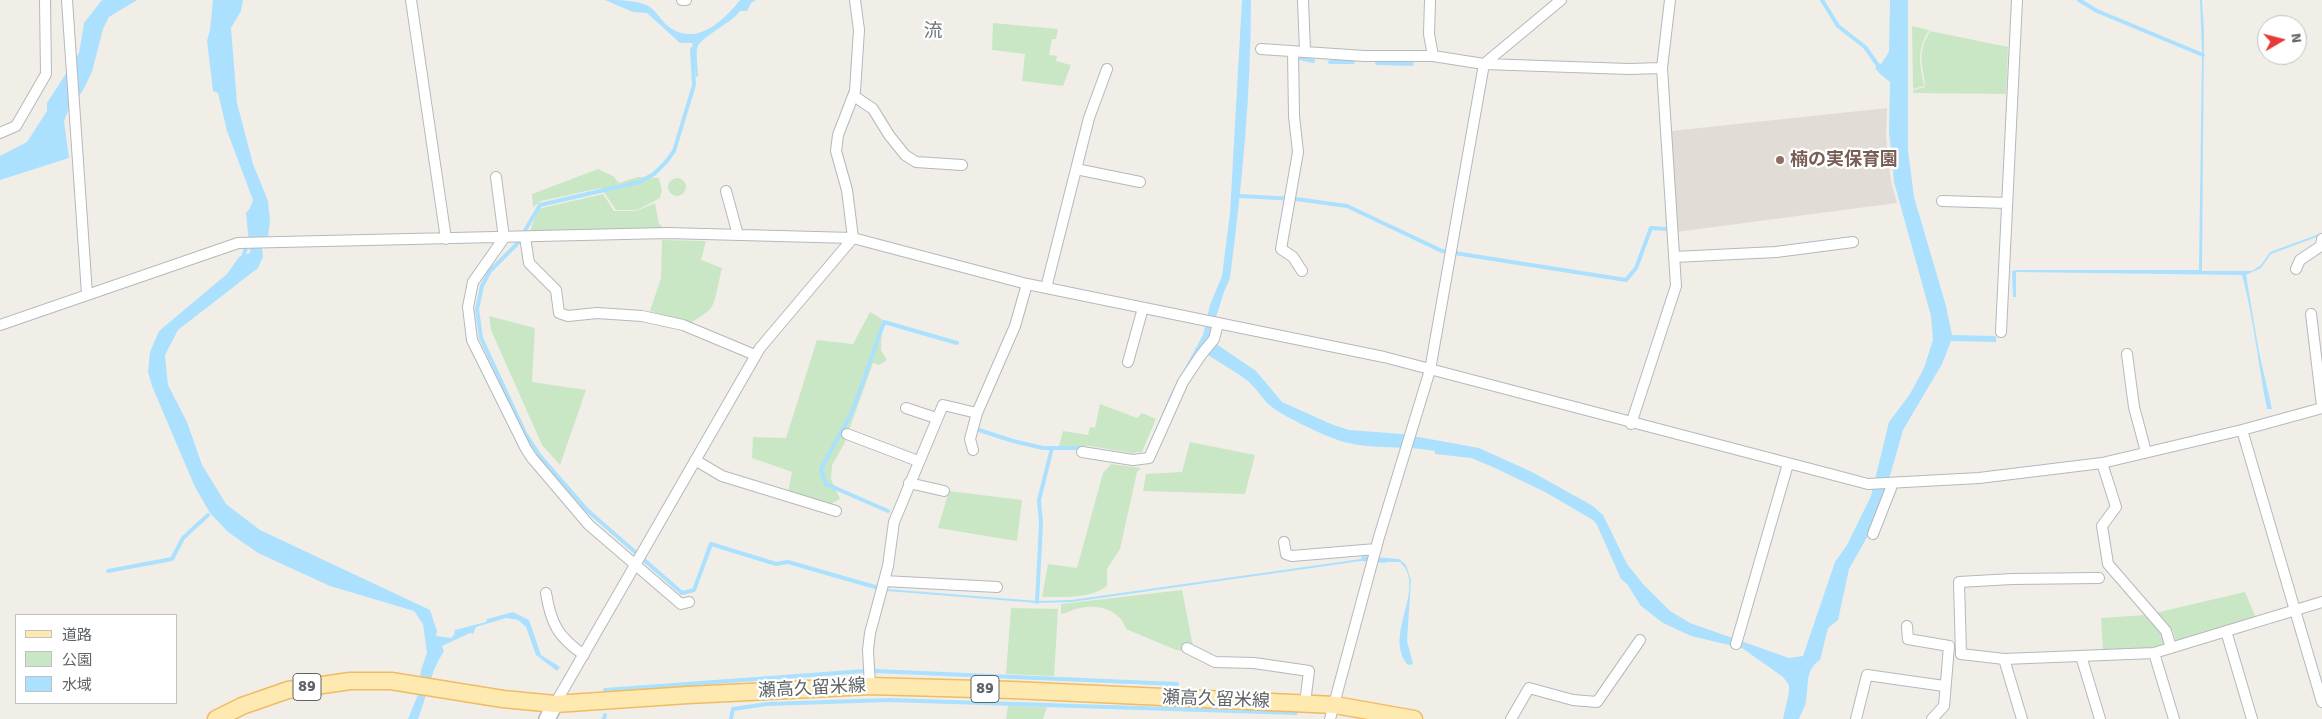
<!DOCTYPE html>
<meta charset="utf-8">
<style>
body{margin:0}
#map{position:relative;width:2322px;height:719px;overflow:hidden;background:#f1eee8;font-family:Signika,"Noto Sans JP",sans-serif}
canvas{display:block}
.legend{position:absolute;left:15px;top:614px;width:162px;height:90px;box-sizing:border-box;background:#fff;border:1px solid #bfc1c3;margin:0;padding:6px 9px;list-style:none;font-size:15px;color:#5f6468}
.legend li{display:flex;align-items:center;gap:10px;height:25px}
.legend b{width:25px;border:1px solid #bfc1c3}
.north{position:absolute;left:2257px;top:15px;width:50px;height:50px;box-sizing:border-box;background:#fff;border:1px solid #bfc1c3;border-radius:50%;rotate:82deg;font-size:14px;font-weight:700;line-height:20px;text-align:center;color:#5f6468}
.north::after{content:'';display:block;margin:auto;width:18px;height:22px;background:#e7383a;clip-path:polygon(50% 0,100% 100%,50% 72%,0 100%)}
</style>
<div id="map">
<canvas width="2322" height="719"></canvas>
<ul class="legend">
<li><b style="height:6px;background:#feeab0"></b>道路</li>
<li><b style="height:14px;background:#c9e7c5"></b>公園</li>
<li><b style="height:14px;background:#abe1fe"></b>水域</li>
</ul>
<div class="north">N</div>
</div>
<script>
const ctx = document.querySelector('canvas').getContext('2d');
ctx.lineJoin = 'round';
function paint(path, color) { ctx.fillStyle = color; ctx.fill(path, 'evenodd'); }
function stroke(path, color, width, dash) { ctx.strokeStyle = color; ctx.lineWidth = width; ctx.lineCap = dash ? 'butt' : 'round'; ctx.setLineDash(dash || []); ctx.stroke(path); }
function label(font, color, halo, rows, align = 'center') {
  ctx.font = font + ' Signika,"Noto Sans JP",sans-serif'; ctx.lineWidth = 4.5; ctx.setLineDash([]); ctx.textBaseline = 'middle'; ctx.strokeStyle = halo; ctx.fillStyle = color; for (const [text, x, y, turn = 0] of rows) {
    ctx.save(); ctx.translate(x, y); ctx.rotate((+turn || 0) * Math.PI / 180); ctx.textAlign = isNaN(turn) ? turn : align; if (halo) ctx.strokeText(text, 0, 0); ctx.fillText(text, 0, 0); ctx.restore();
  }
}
paint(new Path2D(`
 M 1887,108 L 1886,138 L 1891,181 L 1897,203 L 1676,232 L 1671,131 Z`), '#e1ddd6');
paint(new Path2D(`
 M 993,23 L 1058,29 L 1056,39 L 1052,39 L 1049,55 L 1057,56 L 1056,61 L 1071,65 L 1063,86 L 1022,81 L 1025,54 L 992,50 Z
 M 1912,26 L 1929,30 C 1916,52 1920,62 1924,86 L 1913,89 Z
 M 1930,31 L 2008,47 L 2006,94 L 1913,93 L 1913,90 L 1925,87 C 1923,62 1916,54 1930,31 Z
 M 598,169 L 613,176 L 619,183 L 638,177 L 659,178 L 662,191 L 660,198 L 637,210 L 616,210 L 601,188 L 541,201 L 533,207 L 532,194 Z
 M668 187a9 9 0 1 1 18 0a9 9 0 1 1-18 0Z
 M 603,194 L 614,211 L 636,211 L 655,203 L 659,224 L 665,229 L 529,234 L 537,211 L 542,208 Z
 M 662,240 L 706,241 L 701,260 L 722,268 C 720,275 715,305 711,308 C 706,314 697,318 691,323 L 650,311 L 661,278 Z
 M 870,312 L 882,319 L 881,350 L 887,360 L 879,365 L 873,363 L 844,444 L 832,465 L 831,479 L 840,499 L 831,504 L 788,492 L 792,472 L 752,458 L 753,437 L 786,438 L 817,340 L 853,344 Z
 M 489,316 L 535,328 L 532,382 L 586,390 L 560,465 L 542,445 L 491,330 Z
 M 1100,404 L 1137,418 L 1142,413 L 1156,419 L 1142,452 L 1132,453 L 1090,446 L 1059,446 L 1063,431 L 1088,435 L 1090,427 L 1095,428 Z
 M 1190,442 L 1255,455 L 1245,494 L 1143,491 L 1146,474 L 1182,472 Z
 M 1111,464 L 1141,468 L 1137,472 L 1120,549 L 1107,569 L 1107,586 C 1090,599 1063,597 1042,597 L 1048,564 L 1077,568 L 1103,473 Z
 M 949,491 L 1022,500 L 1017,541 L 938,528 Z
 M 1182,590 L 1193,646 L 1185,651 L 1176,650 L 1126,629 C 1120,610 1098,604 1080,608 C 1073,609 1067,613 1061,614 L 1061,604 Z
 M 2245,592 L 2256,618 L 2176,643 L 2173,631 L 2155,613 Z
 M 1011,608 L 1058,609 L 1054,676 L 1006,674 Z
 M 2145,615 L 2163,633 L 2168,644 L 2150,650 L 2103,650 L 2101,618 Z
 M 1008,706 L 1047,707 L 1043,719 L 1006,719 Z`), '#c9e7c5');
paint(new Path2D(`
 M 102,0 L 137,0 L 109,17 L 103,29 L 92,72 L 82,92 L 70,106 L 64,121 L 69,158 L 0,180 L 0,156 L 27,142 L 47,111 L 47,103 L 79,53 L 84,23 Z
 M 213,0 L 243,0 L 241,11 L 231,28 L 237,103 L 253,164 L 268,201 L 270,221 L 268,236 L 261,238 L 263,257 L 258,268 L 178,330 L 165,355 L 168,385 L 187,422 L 202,465 L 226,504 L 260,530 L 430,610 L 437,631 L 436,636 L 451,638 L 454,635 L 455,630 L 486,622 L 487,619 L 513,612 L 529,620 L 541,655 L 560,667 L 557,671 L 536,655 L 526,627 L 518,620 L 506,618 L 476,627 L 473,634 L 470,633 L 442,646 L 444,651 C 430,672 427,696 418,719 L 408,719 L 417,697 L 421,670 L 427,653 L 423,624 L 414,611 L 330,586 L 258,553 L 228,532 L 210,513 L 195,487 L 152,386 L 148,372 L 150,352 L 159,331 L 227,274 L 239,257 L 250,253 L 246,213 L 250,208 L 253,200 L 227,131 L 218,93 L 213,91 L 207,41 L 210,30 Z
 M 605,0 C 617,0 640,0 650,7 C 658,13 663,24 672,29 C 699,45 724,20 740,0 L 756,0 L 751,3 L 747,11 L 740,11 C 731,24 698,38 697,49 C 696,57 698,68 698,76 L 696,77 L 692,43 L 680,43 L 647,13 L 633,12 Z
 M 1242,0 L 1251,0 C 1251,93 1242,186 1230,278 L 1224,292 L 1209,339 L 1256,371 L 1282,402 L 1331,424 L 1349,430 L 1402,434 L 1479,448 L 1532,472 L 1593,506 L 1603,515 L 1627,564 L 1643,584 L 1670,611 L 1690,623 L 1789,658 L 1803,656 L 1835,562 L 1847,545 L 1871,496 L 1889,422 L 1910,394 L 1924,368 L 1933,340 L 1931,316 L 1894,182 L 1889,132 L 1890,82 L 1880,74 L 1875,68 L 1878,63 L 1881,64 L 1889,52 L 1890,0 L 1908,0 L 1908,150 L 1914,197 L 1946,306 L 1952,335 L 1996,336 L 1996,342 L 1951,341 L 1942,364 L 1903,430 L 1884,497 L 1870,532 L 1849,569 L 1838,620 L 1828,628 L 1820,660 C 1805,669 1809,685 1806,700 C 1806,706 1801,713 1799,719 L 1783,719 L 1789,692 L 1789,685 L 1783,677 L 1742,648 L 1691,636 L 1663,623 L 1641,606 L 1627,584 L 1621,579 L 1597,525 L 1593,520 L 1545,492 L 1493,467 L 1471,458 L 1435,454 L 1435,451 C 1405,445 1374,450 1344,442 C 1327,437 1286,418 1272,407 C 1263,401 1258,390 1249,382 C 1237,372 1221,364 1208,355 L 1205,350 L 1147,455 L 1144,456 L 1171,393 L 1203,335 L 1210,305 L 1222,276 L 1230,213 Z
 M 2200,0 L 2202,0 L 2204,30 L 2202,271 L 2252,271 L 2261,265 L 2270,252 L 2322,233 L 2322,235 L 2271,254 L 2261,268 L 2246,275 L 2259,352 L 2272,409 L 2267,409 C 2258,364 2254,319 2242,275 L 2016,272 L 2016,297 L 2013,297 L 2012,271 L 2017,270 L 2199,270 L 2202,53 Z
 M 1362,556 L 1399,559 L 1406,565 L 1411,580 L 1407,641 L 1413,664 L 1408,665 C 1382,635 1428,588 1400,562 L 1386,562 L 1385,563 L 1361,561 L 1072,602 L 1037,603 L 887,591 L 888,589 L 1038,601 L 1071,600 L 1361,559 Z`), '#abe1fe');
stroke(new Path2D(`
 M 1822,0 L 1838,26 L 1865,47 L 1877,64
 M 2079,0 L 2097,11 L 2203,55
 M 692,49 L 694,85 L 674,151 L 666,162 L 654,174 L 639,182 L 540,205 L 517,244 L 490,271 L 482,286 L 477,309 L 481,338 L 525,433 L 540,456 L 587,510 L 682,593 L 694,590 L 711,544 L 776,564 L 788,562 L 882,589
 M 1295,57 L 1313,61
 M 1330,62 L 1353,62
 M 1377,63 L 1412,64
 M 1239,196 L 1296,199 L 1347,206 L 1442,251 L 1626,280 L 1636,268 L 1651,228 L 1667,229
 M 242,260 L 247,245
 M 976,429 L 1013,441 L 1043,448 L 1083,448
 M 888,511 L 826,484 L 821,469 L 853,410 L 884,322 L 957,343
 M 108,571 L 172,559 L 183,538 L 208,515
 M 1037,602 L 1041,524 L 1039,500 L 1052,448
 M 875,671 L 1177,684
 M 605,690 L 865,671
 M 604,719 L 605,715
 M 731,719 L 733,709 L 767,704 L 889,700 L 1296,713`), '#abe1fe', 4);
const street = new Path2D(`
 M 67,0 L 87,294
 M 411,0 L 446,239
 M 682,0 L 686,0
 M 1303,0 L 1305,51
 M 1430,0 L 1429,34 L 1433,56
 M 1261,49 L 1364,56 L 1433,56 L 1484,64 L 1629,69 L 1662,68
 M 1293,51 L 1294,116 L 1298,152 L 1281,249 L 1293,257 L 1302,271
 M 854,96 L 873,109 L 889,135 L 905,155 L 916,162 L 962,165
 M 0,133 L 16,126 L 46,74 L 45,0
 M 1076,169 L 1140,182
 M 496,177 L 504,238 L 473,282 L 468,307 L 472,340 L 526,449 L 532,458 L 589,525 L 681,604 L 689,602
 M 726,191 L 738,235
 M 1942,201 L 2007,203
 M 525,237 L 529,263 L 556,290 L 559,313 L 568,316 L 597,313 L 642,316 L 683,325 L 755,355
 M 1674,257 L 1776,252 L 1853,242
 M 2296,269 L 2300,260 L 2321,246 L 2322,239
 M 1046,288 L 1089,118 L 1107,69
 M 2311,314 L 2322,406
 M 0,325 L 238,243 L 667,233 L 853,238 L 1027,284 L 1384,357 L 1868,484 L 1979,478 L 2102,463 L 2242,430 L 2322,408
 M 2001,332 L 2017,0
 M 2127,354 L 2134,407 L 2146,452
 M 1128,362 L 1143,308
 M 906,408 L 936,418
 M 1631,424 L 1676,286 L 1662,68 L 1670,0
 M 2242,430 L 2322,702
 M 847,434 L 918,461
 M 973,450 L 970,439 L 977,413
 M 1082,452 L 1133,460 L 1149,458 L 1183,382 L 1201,355 L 1214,339 L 1218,324
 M 695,460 L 722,476 L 836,511
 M 2102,463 L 2116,507 L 2102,526 L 2108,564 L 2166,631 L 2171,648
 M 909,483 L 944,491
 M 1873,534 L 1893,483
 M 1284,542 L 1286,554 L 1292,556 L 1376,549
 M 2099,578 L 2012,579 L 1959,582 L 1961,654 L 2004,659 L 2154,653 L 2322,602
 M 884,581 L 997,587
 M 546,593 C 551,624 558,637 584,655
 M 1907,626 L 1908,639 L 1949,646 L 1944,706 L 1932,719
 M 2226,631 L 2252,719
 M 1736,644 L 1788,464
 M 1187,648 L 1215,662 L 1254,663 L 1309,671 L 1305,703
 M 2154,653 L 2174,719
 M 2081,656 L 2100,719
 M 2004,659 L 2022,719
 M 870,686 L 868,650 L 870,633 L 888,566 L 894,522 L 943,405 L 977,413 L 1015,326 L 1027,284
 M 555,704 L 760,348 L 853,238 L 847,190 L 836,151 L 838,135 L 855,91 L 859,30 L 855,0
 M 1330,719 L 1379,537 L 1430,370 L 1484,64 L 1561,0
 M 1511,719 L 1529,688 L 1573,700 L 1597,702 L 1640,640
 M 1856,719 L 1867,675 L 1944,686`);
const secondary = new Path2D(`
 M 547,719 L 555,704`);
const primary = new Path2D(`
 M 216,719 L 242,706 L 288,690 L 350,681 L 391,681 L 503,699 L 555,704 L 688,695 L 870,686 L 1013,690 L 1335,705 L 1414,719`);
stroke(street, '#b5b8bc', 12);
stroke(secondary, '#b4b8bc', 18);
stroke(primary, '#f0bb62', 19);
stroke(street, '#fff', 10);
stroke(secondary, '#fff', 15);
stroke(primary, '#feeab0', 16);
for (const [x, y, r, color] of [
 [1780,160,5,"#8d6e63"]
]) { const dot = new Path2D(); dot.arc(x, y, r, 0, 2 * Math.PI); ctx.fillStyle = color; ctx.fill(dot); stroke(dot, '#fff', 2); }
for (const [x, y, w] of [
 [307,687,28],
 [985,689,28]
]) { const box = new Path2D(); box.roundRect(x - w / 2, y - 13.5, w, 27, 4); ctx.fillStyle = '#fff'; ctx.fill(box); stroke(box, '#5f6468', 1); }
label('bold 16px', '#5f6468', null, [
 ["89",307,687],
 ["89",985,689]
]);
label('bold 18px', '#785e54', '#fff', [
 ["楠の実保育園",1790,160]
], 'left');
label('18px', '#5f6468', '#fff', [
 ["瀬高久留米線",812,689,-3],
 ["瀬高久留米線",1216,700,2]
]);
label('19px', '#70767a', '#fff', [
 ["流",933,32]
]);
</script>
